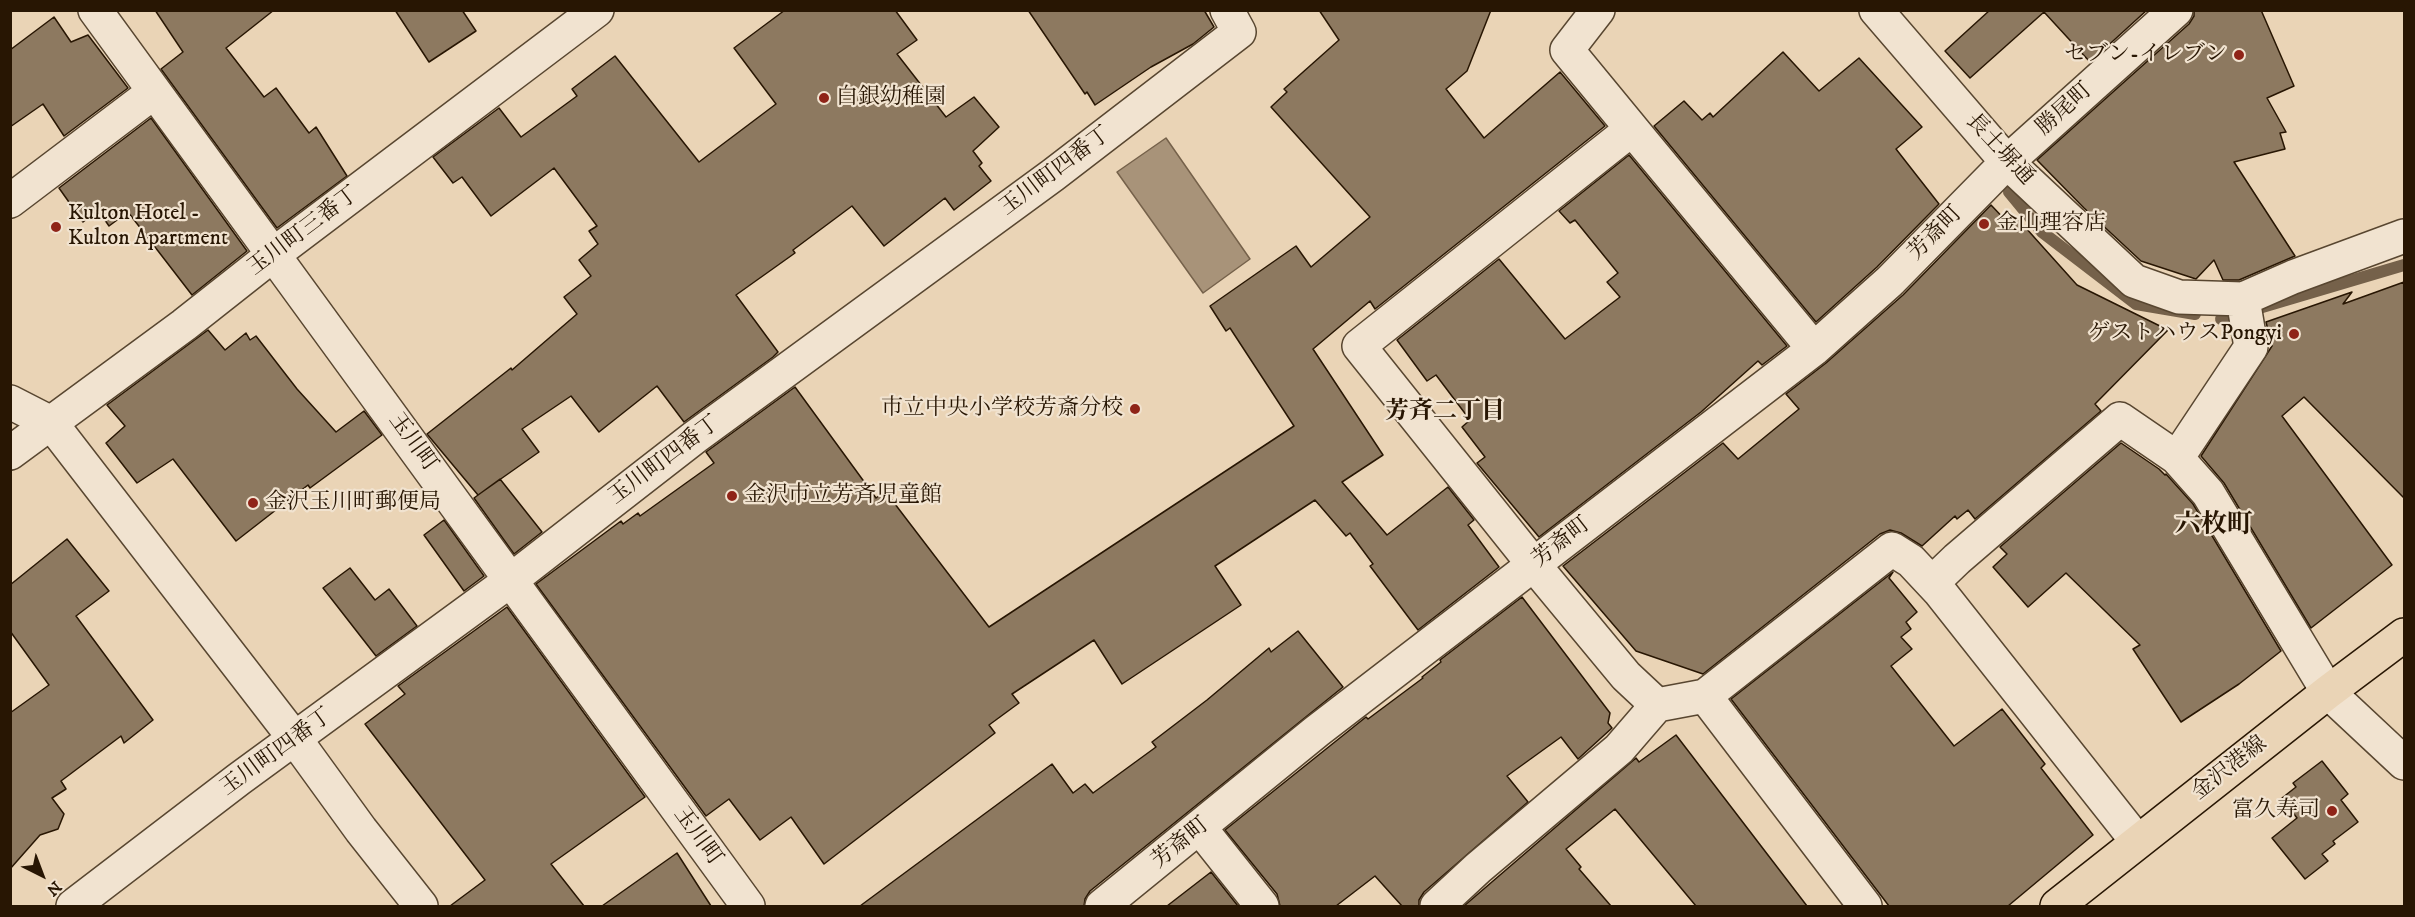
<!DOCTYPE html>
<meta charset="utf-8">
<style>
body{margin:0}
#map{position:relative;width:2415px;height:917px;overflow:hidden;background:#ead4b6;font-family:"IM FELL DW Pica",serif}
canvas{display:block}
.frame{position:absolute;inset:0;border:12px solid #281603;pointer-events:none}
.north{position:absolute;left:12px;top:845px;width:60px;height:60px;-webkit-text-stroke:4px #f1e3d0;paint-order:stroke;rotate:138deg;font-size:16px;font-weight:700;line-height:24px;text-align:center;color:#281603}
.north::after{content:'';display:block;margin:auto;width:21px;height:27px;background:#281603;clip-path:polygon(50% 0,100% 100%,50% 72%,0 100%)}
</style>
<div id="map">
<canvas width="2415" height="917"></canvas>
<div class="frame"></div>
<div class="north">N</div>
</div>
<script>
const ctx = document.querySelector('canvas').getContext('2d');
ctx.lineJoin = 'round';
function paint(path, color) { ctx.fillStyle = color; ctx.fill(path, 'evenodd'); }
function stroke(path, color, width, dash) { ctx.strokeStyle = color; ctx.lineWidth = width; ctx.lineCap = dash ? 'butt' : 'round'; ctx.setLineDash(dash || []); ctx.stroke(path); }
function label(font, color, halo, rows, align = 'center') {
  ctx.font = font + ' "IM FELL DW Pica","Noto Serif JP",serif'; ctx.lineWidth = 4.5; ctx.setLineDash([]); ctx.textBaseline = 'middle'; ctx.strokeStyle = halo; ctx.fillStyle = color; for (const [text, x, y, turn = 0] of rows) {
    ctx.save(); ctx.translate(x, y); ctx.rotate((+turn || 0) * Math.PI / 180); ctx.textAlign = isNaN(turn) ? turn : align; if (halo) ctx.strokeText(text, 0, 0); ctx.fillText(text, 0, 0); ctx.restore();
  }
}
const water = new Path2D(`
 M 1166,138 L 1250,259 L 1203,293 L 1117,172 Z`);
paint(water, '#a89379');
stroke(water, '#75614a', 1.5);
stroke(new Path2D(`
 M 2009,192 L 2042,232 L 2136,304 L 2195,314
 M 2259,308 L 2404,265
 M 2221,319 L 2243,312`), '#75614a', 12);
const building = new Path2D(`
 M 155,10 L 274,10 L 226,48 L 264,97 L 276,88 L 309,133 L 316,127 L 347,176 L 277,228 L 161,69 L 183,52 Z
 M 395,10 L 462,10 L 476,31 L 429,62 Z
 M 785,10 L 895,10 L 917,40 L 897,54 L 946,117 L 974,97 L 999,127 L 973,151 L 982,163 L 979,166 L 991,181 L 954,210 L 945,198 L 884,246 L 852,206 L 793,250 L 795,253 L 736,295 L 778,352 L 773,357 L 684,422 L 657,386 L 599,432 L 571,396 L 522,429 L 539,452 L 478,495 L 427,434 L 511,368 L 512,370 L 577,314 L 564,297 L 591,276 L 579,260 L 598,244 L 589,231 L 597,226 L 554,168 L 491,216 L 462,177 L 453,183 L 433,157 L 499,108 L 521,137 L 577,96 L 572,89 L 615,56 L 699,162 L 776,104 L 734,48 Z
 M 1028,10 L 1204,10 L 1214,27 L 1193,44 L 1151,67 L 1095,105 L 1087,92 L 1085,94 Z
 M 1319,10 L 1491,10 L 1467,71 L 1446,89 L 1484,138 L 1560,72 L 1605,126 L 1375,309 L 1370,301 L 1313,349 L 1383,455 L 1342,482 L 1387,535 L 1448,487 L 1474,520 L 1468,525 L 1499,567 L 1418,630 L 1370,566 L 1373,564 L 1350,533 L 1346,536 L 1315,500 L 1215,566 L 1241,605 L 1122,684 L 1094,640 L 1012,694 L 1019,703 L 989,725 L 995,733 L 824,864 L 791,817 L 760,840 L 729,799 L 706,816 L 536,584 L 621,521 L 623,524 L 638,513 L 640,516 L 714,463 L 706,452 L 795,387 L 876,498 L 885,491 L 989,627 L 1294,426 L 1230,328 L 1226,331 L 1210,306 L 1296,246 L 1311,267 L 1370,217 L 1271,107 L 1287,92 L 1284,89 L 1339,40 Z
 M 1990,10 L 2147,10 L 2090,62 L 2044,12 L 1970,78 L 1945,51 Z
 M 2194,10 L 2261,10 L 2294,86 L 2267,98 L 2286,132 L 2280,133 L 2285,149 L 2234,162 L 2295,256 L 2239,280 L 2223,280 L 2214,260 L 2196,279 L 2141,261 L 2084,208 L 2037,160 L 2189,24 L 2194,16 Z
 M 54,17 L 71,42 L 88,35 L 128,88 L 64,136 L 43,104 L 10,127 L 10,50 Z
 M 1783,52 L 1819,91 L 1859,58 L 1922,127 L 1896,149 L 1939,204 L 1877,267 L 1816,322 L 1654,126 L 1684,101 L 1702,120 L 1710,113 L 1713,117 Z
 M 151,118 L 247,251 L 192,295 L 128,212 L 109,226 L 98,210 L 83,222 L 59,188 Z
 M 1629,155 L 1787,346 L 1762,365 L 1758,361 L 1701,412 L 1539,537 L 1477,463 L 1485,457 L 1462,427 L 1470,420 L 1436,375 L 1427,381 L 1397,340 L 1499,259 L 1565,339 L 1620,297 L 1607,282 L 1618,273 L 1575,220 L 1570,223 L 1559,211 Z
 M 1991,205 L 2009,224 L 2016,217 L 2077,285 L 2168,330 L 2095,404 L 2101,411 L 1975,519 L 1968,510 L 1957,519 L 1955,516 L 1922,546 L 1901,533 L 1890,530 L 1880,534 L 1703,674 L 1636,651 L 1563,566 L 1723,443 L 1738,459 L 1799,409 L 1786,394 L 1826,363 L 1903,295 Z
 M 2404,282 L 2404,498 L 2304,397 L 2282,416 L 2392,565 L 2311,628 L 2224,483 L 2201,456 L 2272,346 L 2266,322 L 2352,292 L 2343,304 Z
 M 208,330 L 225,350 L 246,333 L 250,340 L 256,336 L 297,389 L 336,432 L 364,411 L 382,435 L 310,488 L 308,485 L 236,541 L 173,459 L 137,483 L 106,443 L 125,426 L 107,405 Z
 M 2121,443 L 2159,469 L 2165,475 L 2166,474 L 2193,504 L 2281,651 L 2239,684 L 2181,722 L 2133,649 L 2140,645 L 2066,573 L 2028,607 L 1993,567 L 2007,554 L 2000,547 Z
 M 500,479 L 542,532 L 514,554 L 474,498 Z
 M 444,520 L 484,576 L 464,591 L 424,535 Z
 M 67,539 L 109,591 L 76,616 L 153,720 L 124,743 L 121,736 L 61,781 L 66,789 L 52,798 L 64,814 L 58,829 L 40,835 L 10,869 L 10,713 L 49,685 L 10,631 L 10,585 Z
 M 350,568 L 375,600 L 389,589 L 417,626 L 376,656 L 323,588 Z
 M 1893,572 L 1889,578 L 1917,612 L 1906,622 L 1911,629 L 1901,637 L 1912,649 L 1891,666 L 1954,746 L 2002,709 L 2045,764 L 2041,768 L 2093,835 L 2008,906 L 1889,906 L 1731,699 Z
 M 1522,597 L 1610,713 L 1608,723 L 1612,728 L 1578,759 L 1561,737 L 1507,776 L 1528,802 L 1424,892 L 1419,900 L 1419,906 L 1402,906 L 1375,876 L 1336,906 L 1280,906 L 1277,894 L 1225,830 L 1366,717 L 1368,719 L 1423,678 L 1422,677 L 1441,662 L 1440,660 Z
 M 507,607 L 645,797 L 551,864 L 584,906 L 450,906 L 485,880 L 365,724 L 405,694 L 398,686 Z
 M 1298,631 L 1343,687 L 1090,891 L 1085,899 L 1084,906 L 860,906 L 1052,764 L 1073,793 L 1085,784 L 1093,793 L 1156,747 L 1152,742 L 1207,700 L 1269,648 L 1271,652 Z
 M 1676,735 L 1807,906 L 1696,906 L 1615,809 L 1566,849 L 1581,867 L 1579,869 L 1611,906 L 1464,906 L 1636,758 L 1639,762 Z
 M 2322,761 L 2348,794 L 2341,800 L 2358,822 L 2333,841 L 2335,844 L 2322,854 L 2328,861 L 2305,879 L 2272,838 L 2297,818 L 2282,798 L 2296,787 L 2293,783 Z
 M 677,853 L 711,906 L 602,906 Z
 M 1211,872 L 1238,906 L 1167,906 Z`);
paint(building, '#8d7960');
stroke(building, '#281603', 1.5);
const minor = new Path2D(`
 M 95,10 L 748,906
 M 1598,10 L 1567,50 L 1632,129 L 1359,346 L 1534,565 L 1626,676 L 1657,705 L 1705,696 L 1865,906
 M 1876,10 L 2007,162 L 2134,281 L 2179,297 L 2243,299 L 2293,277 L 2404,236
 M 1632,129 L 1814,349
 M 10,201 L 154,92
 M 2243,299 L 2251,347 L 2177,458 L 2208,493 L 2328,692 L 2404,763
 M 10,402 L 51,423 L 295,739 L 361,830 L 421,906
 M 10,453 L 184,325 L 274,254 L 597,10
 M 1932,583 L 1957,559 L 2120,419 L 2177,458
 M 1705,696 L 1892,549 L 1911,561 L 1940,592 L 2137,841
 M 1200,828 L 1262,906
 M 73,906 L 239,779 L 511,580 L 695,437 L 1053,175 L 1239,32 L 1227,10
 M 1102,906 L 1317,731 L 1814,349 L 1890,281 L 2007,162 L 2176,10
 M 1437,906 L 1478,868 L 1619,749 L 1657,705`);
const major = new Path2D(`
 M 2057,906 L 2328,692 L 2404,635`);
stroke(minor, '#584630', 36);
stroke(major, '#281603', 36);
stroke(minor, '#f1e3d0', 33);
stroke(major, '#ead4b6', 33);
for (const [x, y, r, color] of [
 [2239,55,6,"#8f2418"],
 [824,98,6,"#8f2418"],
 [1984,224,6,"#8f2418"],
 [56,227,6,"#8f2418"],
 [2294,334,6,"#8f2418"],
 [1135,409,6,"#8f2418"],
 [732,496,6,"#8f2418"],
 [253,503,6,"#8f2418"],
 [2332,811,6,"#8f2418"]
]) { const dot = new Path2D(); dot.arc(x, y, r, 0, 2 * Math.PI); ctx.fillStyle = color; ctx.fill(dot); stroke(dot, '#f1e3d0', 2); }
label('22px', '#281603', '#f1e3d0', [
 ["セブン-イレブン",2227,55,"right"],
 ["白銀幼稚園",836,98],
 ["Kulton Hotel -",68,214],
 ["Kulton Apartment",68,239],
 ["金山理容店",1996,224],
 ["ゲストハウスPongyi",2282,334,"right"],
 ["市立中央小学校芳斎分校",1123,409,"right"],
 ["金沢市立芳斉児童館",744,496],
 ["金沢玉川町郵便局",265,503],
 ["富久寿司",2320,811,"right"]
], 'left');
label('22px', '#281603', '#f1e3d0', [
 ["勝尾町",2065,110,-42],
 ["長土塀通",1999,150,47],
 ["玉川町四番丁",1056,172,-37],
 ["玉川町三番丁",304,232,-37],
 ["芳斎町",1936,234,-45],
 ["玉川町",412,443,54],
 ["玉川町四番丁",665,461,-37],
 ["芳斎町",1562,543,-38],
 ["玉川町四番丁",277,753,-36],
 ["金沢港線",2230,769,-38],
 ["玉川町",697,837,54],
 ["芳斎町",1181,844,-39]
]);
label('bold 24px', '#281603', '#f1e3d0', [
 ["芳斉二丁目",1445,413]
]);
label('bold 26px', '#281603', '#f1e3d0', [
 ["六枚町",2214,527]
]);
</script>
